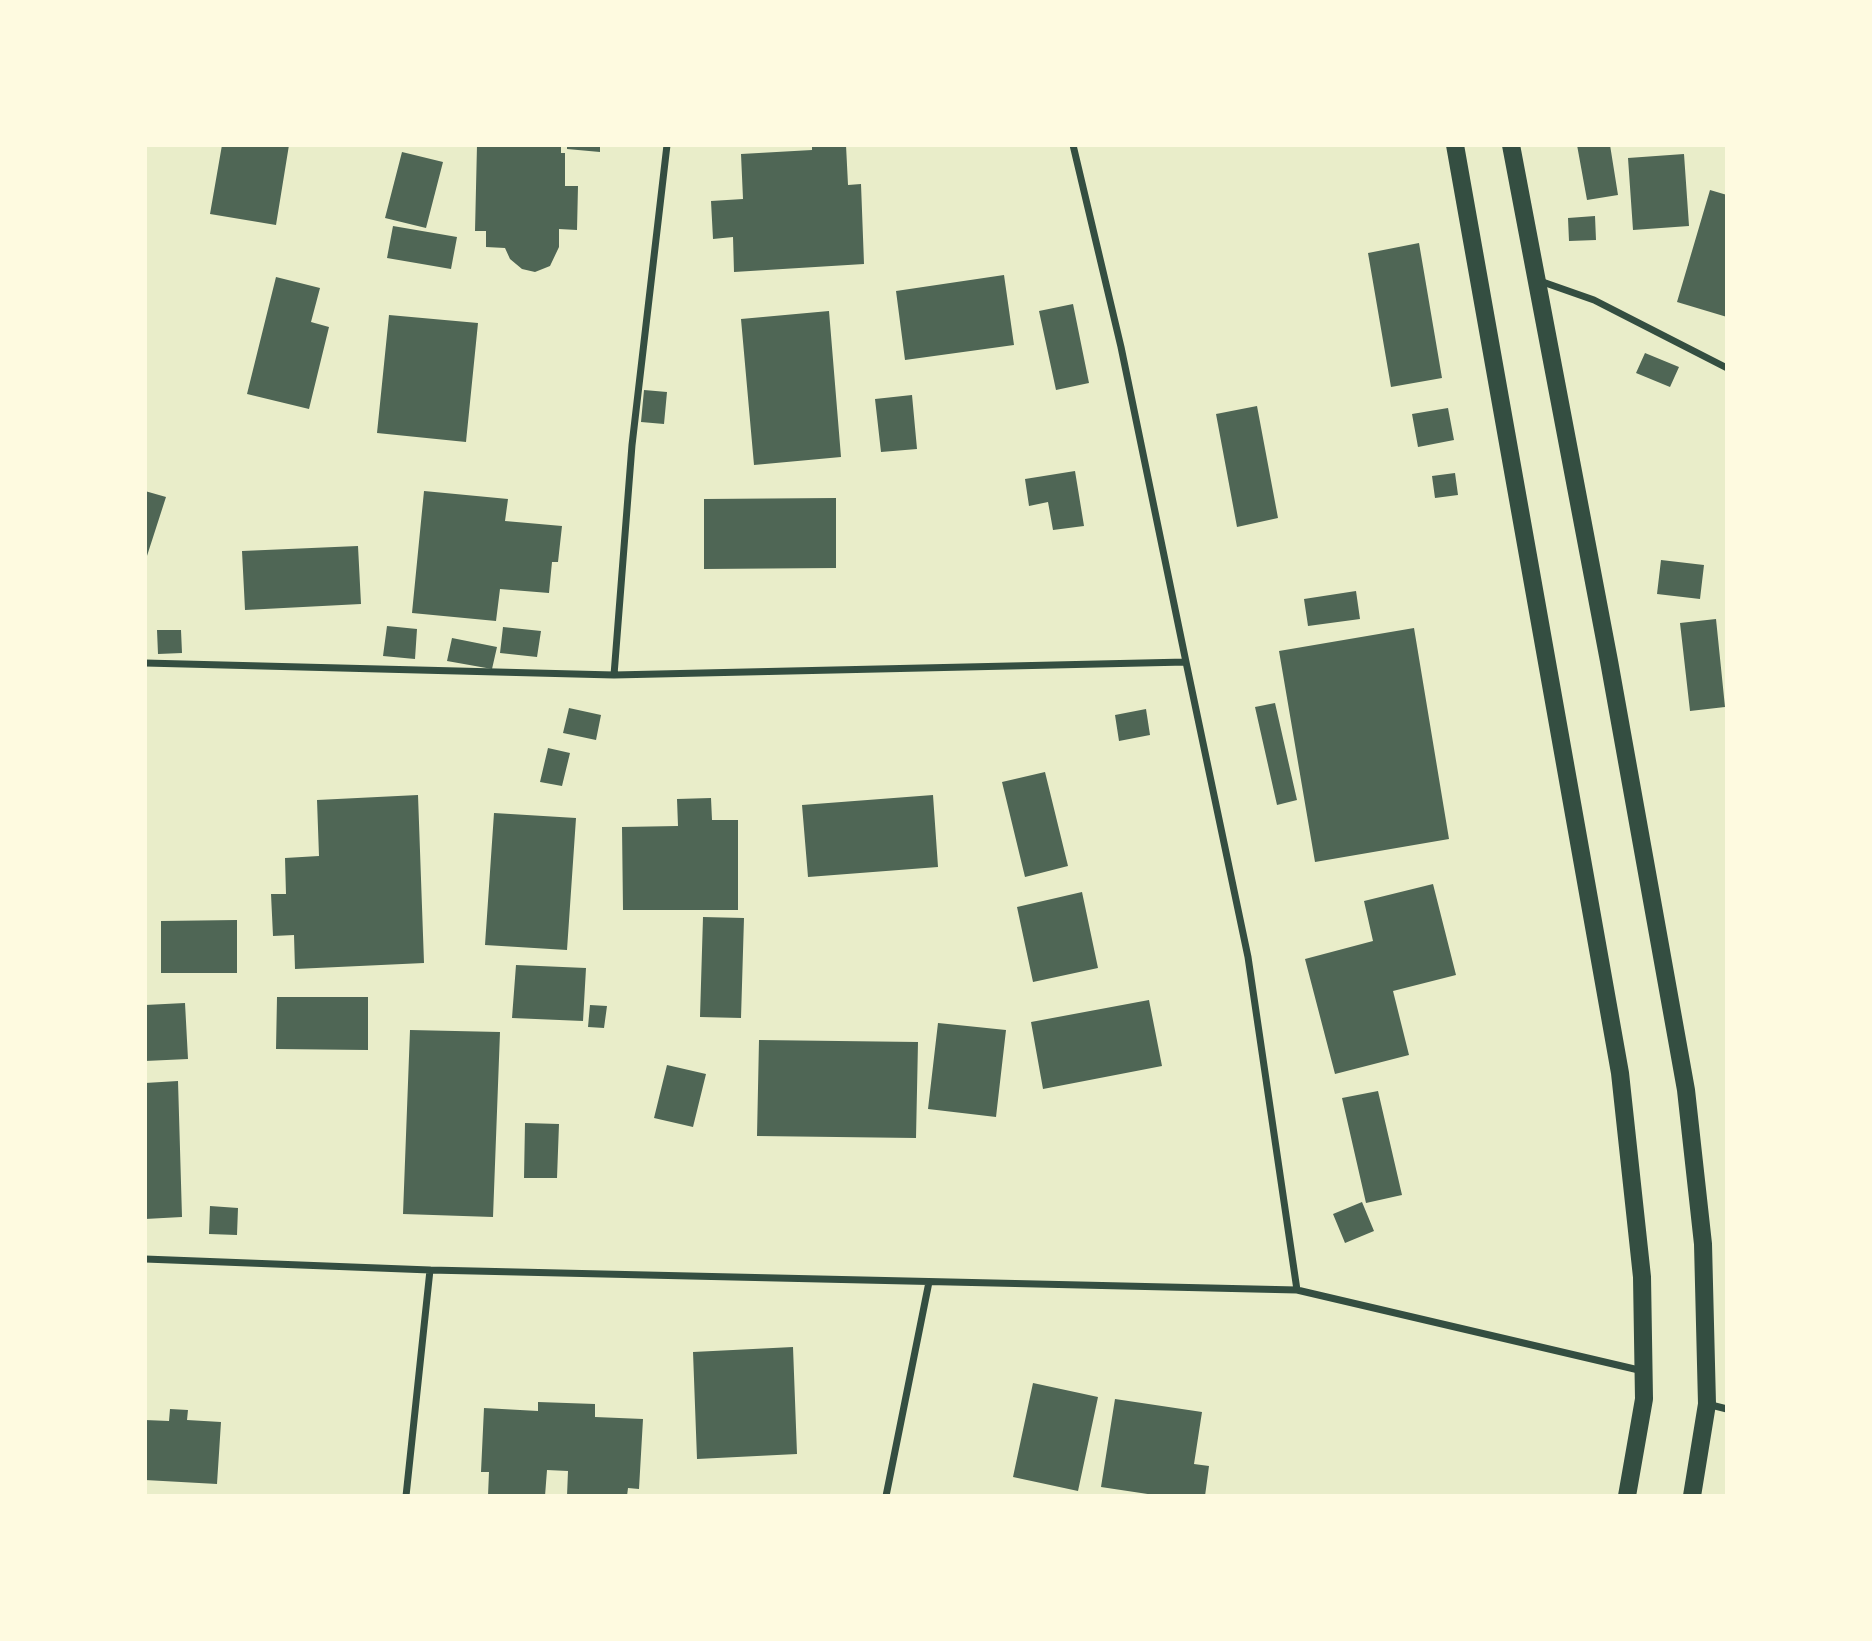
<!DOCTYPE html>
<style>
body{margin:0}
#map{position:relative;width:1872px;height:1641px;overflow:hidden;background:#e9edc9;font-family:Roboto,sans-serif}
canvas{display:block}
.frame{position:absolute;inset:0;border:147px solid #fefae0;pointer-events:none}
</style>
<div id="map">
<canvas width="1872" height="1641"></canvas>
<div class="frame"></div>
</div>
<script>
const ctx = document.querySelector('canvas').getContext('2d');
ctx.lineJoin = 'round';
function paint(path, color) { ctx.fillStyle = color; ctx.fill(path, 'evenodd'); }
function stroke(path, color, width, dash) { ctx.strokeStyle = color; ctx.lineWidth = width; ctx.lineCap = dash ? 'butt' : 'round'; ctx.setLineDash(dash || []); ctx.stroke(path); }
paint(new Path2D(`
 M 222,145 L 289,145 L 276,225 L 210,214 Z
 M 477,145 L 561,145 L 561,153 L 565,153 L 565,186 L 578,186 L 577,230 L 559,229 L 559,247 L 550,266 L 535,272 L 522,269 L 510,259 L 505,248 L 486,247 L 486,231 L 475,231 Z
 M 567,145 L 600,145 L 600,152 L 567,149 Z
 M 812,145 L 846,145 L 848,185 L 861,184 L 864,264 L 734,272 L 733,237 L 713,239 L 711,201 L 743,199 L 741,154 L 812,150 Z
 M 1577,145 L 1610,145 L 1618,195 L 1587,200 Z
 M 402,152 L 443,162 L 426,228 L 385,218 Z
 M 1684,154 L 1689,226 L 1633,230 L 1628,158 Z
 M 1710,190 L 1727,195 L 1727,317 L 1677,302 Z
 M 1595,216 L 1596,240 L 1569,241 L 1568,218 Z
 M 393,226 L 457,237 L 451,269 L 387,258 Z
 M 1419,243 L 1442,378 L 1391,387 L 1368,253 Z
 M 1004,275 L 1014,345 L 905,360 L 896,291 Z
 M 276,277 L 320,288 L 311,322 L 329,327 L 309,409 L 247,394 Z
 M 1073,304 L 1089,383 L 1056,390 L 1039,311 Z
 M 829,311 L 841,457 L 754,465 L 741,319 Z
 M 389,315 L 478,323 L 466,442 L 377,433 Z
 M 1645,353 L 1679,367 L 1670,387 L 1636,373 Z
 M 644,390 L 667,392 L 664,424 L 641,422 Z
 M 912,395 L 917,449 L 881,452 L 875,399 Z
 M 1257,406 L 1278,518 L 1237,527 L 1216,414 Z
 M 1448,408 L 1454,440 L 1418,447 L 1412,414 Z
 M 1075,471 L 1084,526 L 1053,530 L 1048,502 L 1029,506 L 1025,479 Z
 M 1455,473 L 1458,495 L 1435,498 L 1432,476 Z
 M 145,491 L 166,497 L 146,559 L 145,559 Z
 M 424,491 L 508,499 L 505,521 L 562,526 L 558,562 L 552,562 L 549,593 L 500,589 L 496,621 L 412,613 Z
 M 836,498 L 836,568 L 704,569 L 704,499 Z
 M 358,546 L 361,604 L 245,610 L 242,551 Z
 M 1661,560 L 1704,565 L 1700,599 L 1657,594 Z
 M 1356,591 L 1360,619 L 1308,626 L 1304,599 Z
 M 1716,619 L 1725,707 L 1690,711 L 1680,623 Z
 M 387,626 L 417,629 L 415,659 L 383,656 Z
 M 503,627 L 541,631 L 537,657 L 500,653 Z
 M 1414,628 L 1449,839 L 1315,862 L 1279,651 Z
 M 157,630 L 181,630 L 182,653 L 158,654 Z
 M 452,638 L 497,647 L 492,669 L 447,661 Z
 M 1275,703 L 1297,800 L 1277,805 L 1255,707 Z
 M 569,708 L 601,715 L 596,740 L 563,733 Z
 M 1146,709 L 1150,735 L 1119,741 L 1115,715 Z
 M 548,748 L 570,753 L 562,786 L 540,782 Z
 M 1045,772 L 1068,866 L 1025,877 L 1002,782 Z
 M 418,795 L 424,963 L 295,969 L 294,935 L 273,936 L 271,894 L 286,894 L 285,858 L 319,856 L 317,800 Z
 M 933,795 L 938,867 L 808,877 L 802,805 Z
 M 711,798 L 712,820 L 738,820 L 738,910 L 623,910 L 622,827 L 678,826 L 677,799 Z
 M 494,813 L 576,818 L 567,950 L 485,945 Z
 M 1433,884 L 1456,975 L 1393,991 L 1409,1055 L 1335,1074 L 1305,959 L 1373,941 L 1364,901 Z
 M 1082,892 L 1098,968 L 1033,982 L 1017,907 Z
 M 703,917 L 744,918 L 741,1018 L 700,1017 Z
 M 237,920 L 237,973 L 161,973 L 161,921 Z
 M 516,965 L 586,968 L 583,1021 L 512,1018 Z
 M 277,997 L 368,997 L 368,1050 L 276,1049 Z
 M 1149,1000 L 1162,1066 L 1043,1089 L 1031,1022 Z
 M 185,1003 L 188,1059 L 145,1061 L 145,1005 Z
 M 590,1005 L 607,1006 L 604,1028 L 588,1027 Z
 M 938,1023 L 1006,1030 L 996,1117 L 928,1109 Z
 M 410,1030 L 500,1032 L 493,1217 L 403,1214 Z
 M 759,1040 L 918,1042 L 916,1138 L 757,1136 Z
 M 667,1065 L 706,1074 L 693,1127 L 654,1118 Z
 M 178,1081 L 182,1217 L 145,1219 L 145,1083 Z
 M 1378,1091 L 1402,1195 L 1366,1203 L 1342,1098 Z
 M 525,1123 L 559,1124 L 557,1178 L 524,1178 Z
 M 1362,1202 L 1374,1231 L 1345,1243 L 1333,1214 Z
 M 210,1206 L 238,1208 L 237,1235 L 209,1234 Z
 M 793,1347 L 797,1454 L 697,1459 L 693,1352 Z
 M 1033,1383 L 1098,1397 L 1078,1491 L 1013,1477 Z
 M 1115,1399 L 1202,1412 L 1194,1464 L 1209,1466 L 1205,1496 L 1161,1496 L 1101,1487 Z
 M 538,1402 L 595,1404 L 595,1417 L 643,1419 L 639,1489 L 628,1488 L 627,1496 L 567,1496 L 568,1471 L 547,1470 L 545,1496 L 488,1496 L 489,1472 L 481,1472 L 484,1408 L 538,1411 Z
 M 170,1409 L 188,1410 L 187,1420 L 221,1422 L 217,1484 L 145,1480 L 145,1420 L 169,1421 Z`), '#4f6655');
stroke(new Path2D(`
 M 667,145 L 632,445 L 614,675 L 1186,662 L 1248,957 L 1297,1290 L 1643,1371
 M 1073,145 L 1121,347 L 1186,662
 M 1537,280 L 1594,300 L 1727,368
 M 145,663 L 614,675
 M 145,1259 L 430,1270 L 1297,1290
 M 1707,1404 L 1727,1409
 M 406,1496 L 430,1270
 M 886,1496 L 929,1282`), '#344e41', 7);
stroke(new Path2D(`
 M 1455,145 L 1620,1073 L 1642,1277 L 1644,1399 L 1627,1496
 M 1511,145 L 1609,661 L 1686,1090 L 1703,1244 L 1707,1404 L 1692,1496`), '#344e41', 18);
</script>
